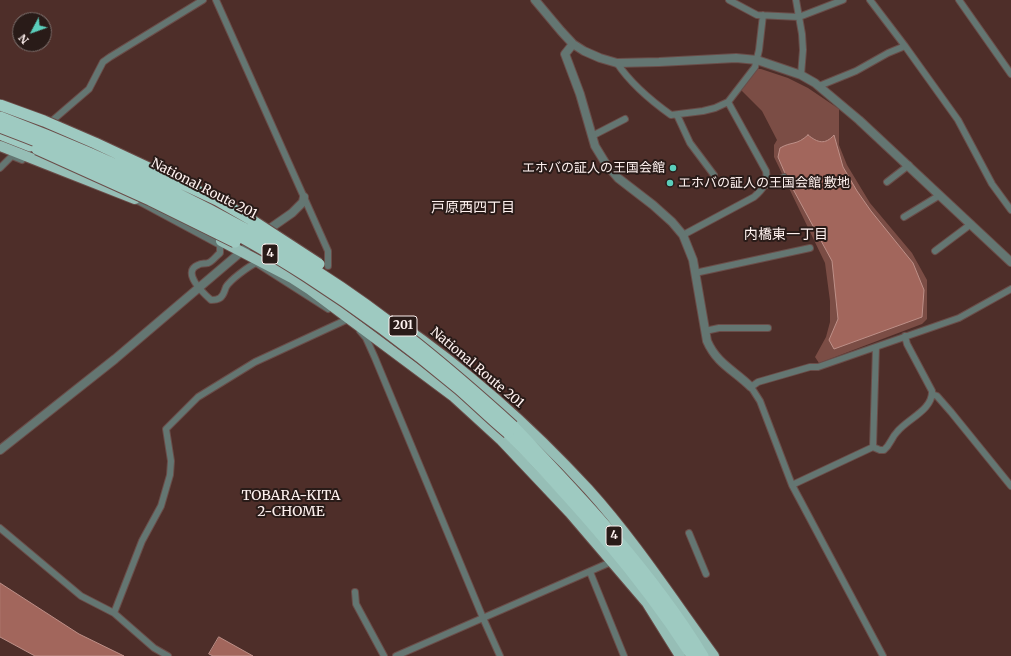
<!DOCTYPE html>
<meta charset="utf-8">
<style>
body{margin:0}
#map{position:relative;width:1011px;height:656px;overflow:hidden;background:#4e2e29;font-family:Merriweather,serif}
canvas{display:block}
.north{position:absolute;left:12px;top:12px;width:40px;height:40px;box-sizing:border-box;background:#291b18;border:1px solid #7e716e;border-radius:50%;rotate:229deg;font-size:11px;font-weight:700;line-height:16px;text-align:center;color:#fef1ef}
.north::after{content:'';display:block;margin:auto;width:14px;height:18px;background:#5bcebb;clip-path:polygon(50% 0,100% 100%,50% 72%,0 100%)}
</style>
<div id="map">
<canvas width="1011" height="656"></canvas>
<div class="north">N</div>
</div>
<script>
const ctx = document.querySelector('canvas').getContext('2d');
ctx.lineJoin = 'round';
function paint(path, color) { ctx.fillStyle = color; ctx.fill(path, 'evenodd'); }
function stroke(path, color, width, dash) { ctx.strokeStyle = color; ctx.lineWidth = width; ctx.lineCap = dash ? 'butt' : 'round'; ctx.setLineDash(dash || []); ctx.stroke(path); }
function label(font, color, halo, rows, align = 'center') {
  ctx.font = font + ' Merriweather,"Noto Sans JP",serif'; ctx.lineWidth = 4; ctx.setLineDash([]); ctx.textBaseline = 'middle'; ctx.strokeStyle = halo; ctx.fillStyle = color; for (const [text, x, y, turn = 0] of rows) {
    ctx.save(); ctx.translate(x, y); ctx.rotate((+turn || 0) * Math.PI / 180); ctx.textAlign = isNaN(turn) ? turn : align; if (halo) ctx.strokeText(text, 0, 0); ctx.fillText(text, 0, 0); ctx.restore();
  }
}
paint(new Path2D(`
 M 757,69 L 761,69 L 788,78 L 808,88 L 839,109 L 839,145 L 847,165 L 870,203 L 912,253 L 927,280 L 927,319 L 922,324 L 819,363 L 815,357 L 826,337 L 830,322 L 830,301 L 825,263 L 774,157 L 774,145 L 777,140 L 762,111 L 741,90 Z`), '#7b4d45');
const water = new Path2D(`
 M 808,135 C 818,143 825,145 834,135 L 843,167 L 857,191 L 871,211 L 913,263 L 924,290 L 922,317 L 834,349 L 829,340 L 838,319 L 832,261 L 787,178 L 778,157 L 780,148 C 792,141 796,146 808,135 Z
 M 0,583 L 79,634 L 124,656 L 35,656 L 0,637 Z
 M 219,637 L 253,656 L 213,656 L 209,654 Z`);
paint(water, '#a2665c');
stroke(water, '#be9088', 1);
const minor = new Path2D(`
 M 216,0 L 328,251 L 328,266
 M 729,0 L 757,15 L 799,17 L 843,0
 M 796,0 L 802,34 L 803,50 L 801,75
 M 870,0 L 905,46 L 958,120 L 992,184 L 1011,210
 M 959,0 L 1011,74
 M 617,63 C 631,84 650,100 671,115 L 703,111 L 715,108 L 728,102 L 755,67 L 759,50 L 763,15
 M 819,86 L 856,71 L 888,53 L 905,46
 M 677,115 L 690,143 L 714,175
 M 53,120 L 89,89 L 103,62 L 110,57 L 203,0
 M 592,136 L 625,119
 M 0,168 L 12,156 L 22,160
 M 887,182 L 909,165
 M 765,185 L 771,185 L 784,177
 M 132,199 L 140,202 L 220,245 L 220,253 C 216,256 212,262 208,263 C 205,264 201,263 198,265 C 181,272 203,293 211,300 C 214,300 217,300 220,298 C 224,295 224,292 226,287 C 230,280 249,266 256,263 L 328,309
 M 904,217 L 940,195
 M 683,235 L 754,197 C 763,189 768,183 766,171 L 728,102
 M 935,251 L 971,224
 M 695,273 L 810,248
 M 360,331 L 366,338 L 375,358 L 483,618 L 500,656
 M 705,331 L 719,328 L 768,328
 M 932,394 L 937,396 L 951,412 L 1011,486
 M 873,447 L 880,450 L 884,450 C 891,444 891,438 897,432 C 907,419 933,410 932,391 L 907,344 L 905,336
 M 792,485 L 873,447 L 876,347
 M 0,528 L 81,596 L 114,613 L 154,648 L 168,656
 M 689,533 L 706,574
 M 590,572 L 624,656
 M 355,592 L 356,604 L 384,656
 M 114,613 L 142,541 L 161,506 L 170,475 L 171,461 L 166,429 L 198,397 L 255,362 L 346,320
 M 396,656 L 611,562
 M 883,656 L 799,498 L 792,485 L 760,401 L 751,387 L 758,382 L 810,367 L 818,367 L 959,318 L 1011,289`);
const tertiary = new Path2D(`
 M 535,0 L 561,31 L 573,44 L 584,51 L 600,58 L 617,63 L 659,62 L 736,58 L 757,60 L 801,75 L 815,83 L 859,120 L 1011,262
 M 573,44 L 565,54 L 580,94 L 595,146 L 606,164 L 618,178 L 653,205 L 672,222 L 683,235 L 693,260 L 707,341 C 717,364 734,370 751,387
 M 0,450 L 115,359 L 262,234 L 292,213 L 303,202 L 304,197`);
const trunk = new Path2D(`
 M 82,145 L 114,157
 M 0,146 L 135,199
 M 221,241 L 292,278 L 309,289 L 454,397 L 501,440 L 570,513 L 647,603 L 680,656
 M 397,322 C 467,370 531,427 588,489 C 635,541 673,600 714,656`);
const motorway = new Path2D(`
 M 0,134 L 30,146
 M 513,426 C 582,498 651,571 703,656
 M 508,433 C 575,502 640,575 692,656`);
stroke(minor, '#6a4d49', 8);
stroke(tertiary, '#6a4d49', 10);
stroke(trunk, '#6a4d49', 12);
stroke(motorway, '#6a4d49', 13);
stroke(minor, '#647672', 6);
stroke(tertiary, '#647672', 8);
stroke(trunk, '#96beb6', 10);
stroke(motorway, '#9ecac1', 11);
const motorwayBridge = new Path2D(`
 M 0,105 L 44,121 L 95,143 L 217,200 L 250,219 L 319,264
 M 0,117 C 110,159 217,208 316,271 C 387,316 451,370 513,426
 M 0,127 C 106,167 211,214 306,276 C 359,310 410,348 459,389 C 475,403 491,419 508,433
 M 37,149 L 150,200 L 235,242`);
stroke(motorwayBridge, '#6a4d49', 13, []);
stroke(motorwayBridge, '#9ecac1', 11);
for (const [x, y, r, color] of [
 [673,168,4,"#5bcebb"],
 [670,183,4,"#5bcebb"]
]) { const dot = new Path2D(); dot.arc(x, y, r, 0, 2 * Math.PI); ctx.fillStyle = color; ctx.fill(dot); stroke(dot, '#291b18', 1.5); }
for (const [x, y, w] of [
 [270,254,16],
 [403,326,28],
 [614,536,16]
]) { const box = new Path2D(); box.roundRect(x - w / 2, y - 10, w, 20, 3); ctx.fillStyle = '#291b18'; ctx.fill(box); stroke(box, '#fef1ef', 1); }
label('bold 12px', '#fef1ef', null, [
 ["4",270,254],
 ["201",403,326],
 ["4",614,536]
]);
label('13px', '#fef1ef', '#291b18', [
 ["エホバの証人の王国会館",665,168],
 ["エホバの証人の王国会館 敷地",678,183,"left"]
], 'right');
label('13px', '#fef1ef', '#291b18', [
 ["National Route 201",204,189,27],
 ["National Route 201",477,368,40]
]);
label('14px', '#fef1ef', '#291b18', [
 ["戸原西四丁目",473,208],
 ["内橋東一丁目",786,235],
 ["TOBARA-KITA",291,496],
 ["2-CHOME",291,512]
]);
</script>
